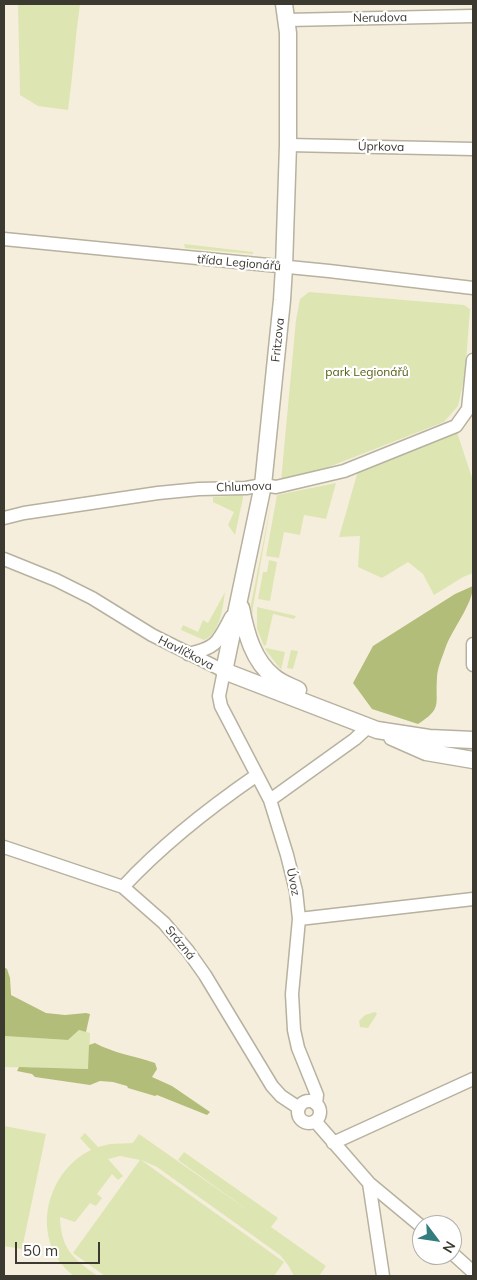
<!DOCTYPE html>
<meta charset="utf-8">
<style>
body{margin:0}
#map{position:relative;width:477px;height:1280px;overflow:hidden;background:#f6eedc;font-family:Mulish,sans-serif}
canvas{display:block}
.frame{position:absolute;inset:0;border:5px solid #3c3931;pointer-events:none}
.north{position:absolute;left:412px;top:1215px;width:50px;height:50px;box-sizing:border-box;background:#fff;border:1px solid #b1b0ad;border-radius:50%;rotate:121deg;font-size:14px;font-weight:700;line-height:20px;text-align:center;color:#3c3931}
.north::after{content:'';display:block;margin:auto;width:18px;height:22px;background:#337d7e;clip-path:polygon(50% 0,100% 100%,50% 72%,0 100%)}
.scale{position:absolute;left:15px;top:1242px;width:85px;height:22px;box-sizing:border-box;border:2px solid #3c3931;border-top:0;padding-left:6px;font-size:15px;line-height:18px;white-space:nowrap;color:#3c3931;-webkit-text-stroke:4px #fff;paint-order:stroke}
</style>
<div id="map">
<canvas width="477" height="1280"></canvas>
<div class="frame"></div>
<div class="north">N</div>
<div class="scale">50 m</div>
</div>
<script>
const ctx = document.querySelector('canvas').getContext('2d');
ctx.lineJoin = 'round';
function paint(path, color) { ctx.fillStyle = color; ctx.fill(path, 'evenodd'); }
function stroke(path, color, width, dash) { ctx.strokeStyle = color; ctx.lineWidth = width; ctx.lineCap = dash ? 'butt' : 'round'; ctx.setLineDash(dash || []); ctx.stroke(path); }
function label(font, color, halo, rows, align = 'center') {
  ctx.font = font + ' Mulish,sans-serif'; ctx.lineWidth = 4.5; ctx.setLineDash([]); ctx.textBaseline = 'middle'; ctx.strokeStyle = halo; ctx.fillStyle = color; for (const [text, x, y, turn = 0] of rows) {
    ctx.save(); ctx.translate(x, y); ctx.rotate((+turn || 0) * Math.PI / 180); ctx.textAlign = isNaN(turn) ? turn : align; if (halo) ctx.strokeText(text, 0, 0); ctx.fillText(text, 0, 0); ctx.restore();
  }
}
paint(new Path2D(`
 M 18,4 L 80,4 C 75,39 73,75 68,110 L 38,106 L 20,95 Z
 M 184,244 L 253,252 L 253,254 L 185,248 Z
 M 309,292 L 464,305 L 470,309 L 465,375 L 458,406 L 444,422 L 303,477 L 281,481 L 296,320 L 300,299 Z
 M 457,432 L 473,481 L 473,573 L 463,577 L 434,595 L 423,574 L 408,562 L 382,578 L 358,567 L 360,536 L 339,537 L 358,471 L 445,435 Z
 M 336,483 L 326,519 L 304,515 L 300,535 L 284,532 L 279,558 L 266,556 L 277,495 Z
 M 273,493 L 253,607 L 252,622 L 249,614 Z
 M 243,495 L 243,498 L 235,535 L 228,525 L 234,512 L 213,502 L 213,497 Z
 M 269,560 L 277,562 L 270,601 L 258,599 L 263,572 L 267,572 Z
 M 225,592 C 223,607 220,634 204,640 L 181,630 L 183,625 L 198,632 L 203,620 L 208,623 Z
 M 257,607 L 296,616 L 294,619 L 273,614 L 266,645 L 264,646 L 257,629 Z
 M 266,648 L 285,652 L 281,670 L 265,649 Z
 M 291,650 L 298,651 L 293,669 L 287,668 Z
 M 375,1012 L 377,1014 L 368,1028 L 360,1027 L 359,1021 L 365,1015 Z
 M 79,1030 L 90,1033 L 89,1069 L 4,1067 L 4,1036 L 68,1040 Z
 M 4,1126 L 46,1134 L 22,1249 L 4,1246 Z
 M 85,1133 L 98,1147 L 110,1144 L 133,1143 L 139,1134 L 256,1216 L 178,1160 L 184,1152 L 278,1218 L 271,1227 L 326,1266 L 319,1276 L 294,1276 L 288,1265 L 280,1255 L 157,1167 L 141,1160 L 284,1262 L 274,1276 L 105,1276 L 73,1253 L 140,1160 L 120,1156 L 108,1159 L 123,1176 L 118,1180 L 112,1174 L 97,1194 L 102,1198 L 96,1206 L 90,1203 L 75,1222 L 60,1217 C 61,1249 73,1259 98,1276 L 74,1276 C 29,1242 44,1173 91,1150 L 80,1138 Z`), '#dde6b2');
paint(new Path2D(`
 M 473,586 C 473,604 452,629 445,649 C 442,658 437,669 437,678 C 435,705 443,708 418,724 L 372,709 L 353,683 L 373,646 L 455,594 Z
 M 4,967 L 7,969 L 10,978 L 11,995 L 46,1013 L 65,1015 L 86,1013 L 90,1014 L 86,1032 L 79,1030 L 68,1040 L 4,1036 Z
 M 95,1043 C 113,1053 135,1056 155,1063 L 157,1069 L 152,1077 L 172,1086 L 210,1112 L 207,1115 L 157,1095 L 155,1096 L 128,1088 L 127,1086 L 113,1082 L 100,1081 L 90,1085 L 35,1077 L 32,1074 L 17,1071 L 19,1067 L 88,1069 L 89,1045 Z`), '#b2bd79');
const minor = new Path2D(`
 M 287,20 L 473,16
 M 288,145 L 473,149
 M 4,239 L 329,271 L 473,288
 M 4,518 L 24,513 L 158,493 L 199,489 L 246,488 L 263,485 L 276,487 L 344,471 L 456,426 L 468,409 L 473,360
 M 4,559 L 56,580 L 92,598 L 152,635 L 224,671 L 219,696 L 221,706 L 270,800 L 287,855 L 296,891 L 299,919 L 292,994 L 294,1030 L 298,1048 L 317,1095 L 316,1104
 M 473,644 L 473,665
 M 188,654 C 217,648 218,642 231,617
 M 270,800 L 355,739 L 368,727
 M 4,847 L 123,887 L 164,923 L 188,951 L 205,975 L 272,1086 L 281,1096 L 299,1108
 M 123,887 C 163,844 209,808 257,775
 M 299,919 L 473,899
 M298 1112a11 11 0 1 1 22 0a11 11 0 1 1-22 0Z
 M 315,1121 L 369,1183 L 422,1227
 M 333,1143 L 473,1079
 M 369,1183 L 383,1276
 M 452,1253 L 473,1272`);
const tertiary = new Path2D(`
 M 284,4 L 288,33 L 288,145 L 284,267 L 282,300 L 263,485 L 224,671 L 377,730 L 429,738 L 473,740
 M 241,608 C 246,633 253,661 274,677 C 281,683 290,686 298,690
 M 392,737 L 426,752 L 473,760`);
stroke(minor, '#b7b19f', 15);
stroke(tertiary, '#b7b19f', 19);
stroke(minor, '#fff', 12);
stroke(tertiary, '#fff', 16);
label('12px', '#3c3931', '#fff', [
 ["Nerudova",380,18,-1],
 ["Úprkova",381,147,1],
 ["třída Legionářů",239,263,5],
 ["Fritzova",278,340,-84],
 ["Chlumova",244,487,-2],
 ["Havlíčkova",186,653,27],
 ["Úvoz",293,882,79],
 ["Srázná",180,943,51]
]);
label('12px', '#555e10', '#fff', [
 ["park Legionářů",367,372]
]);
</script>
